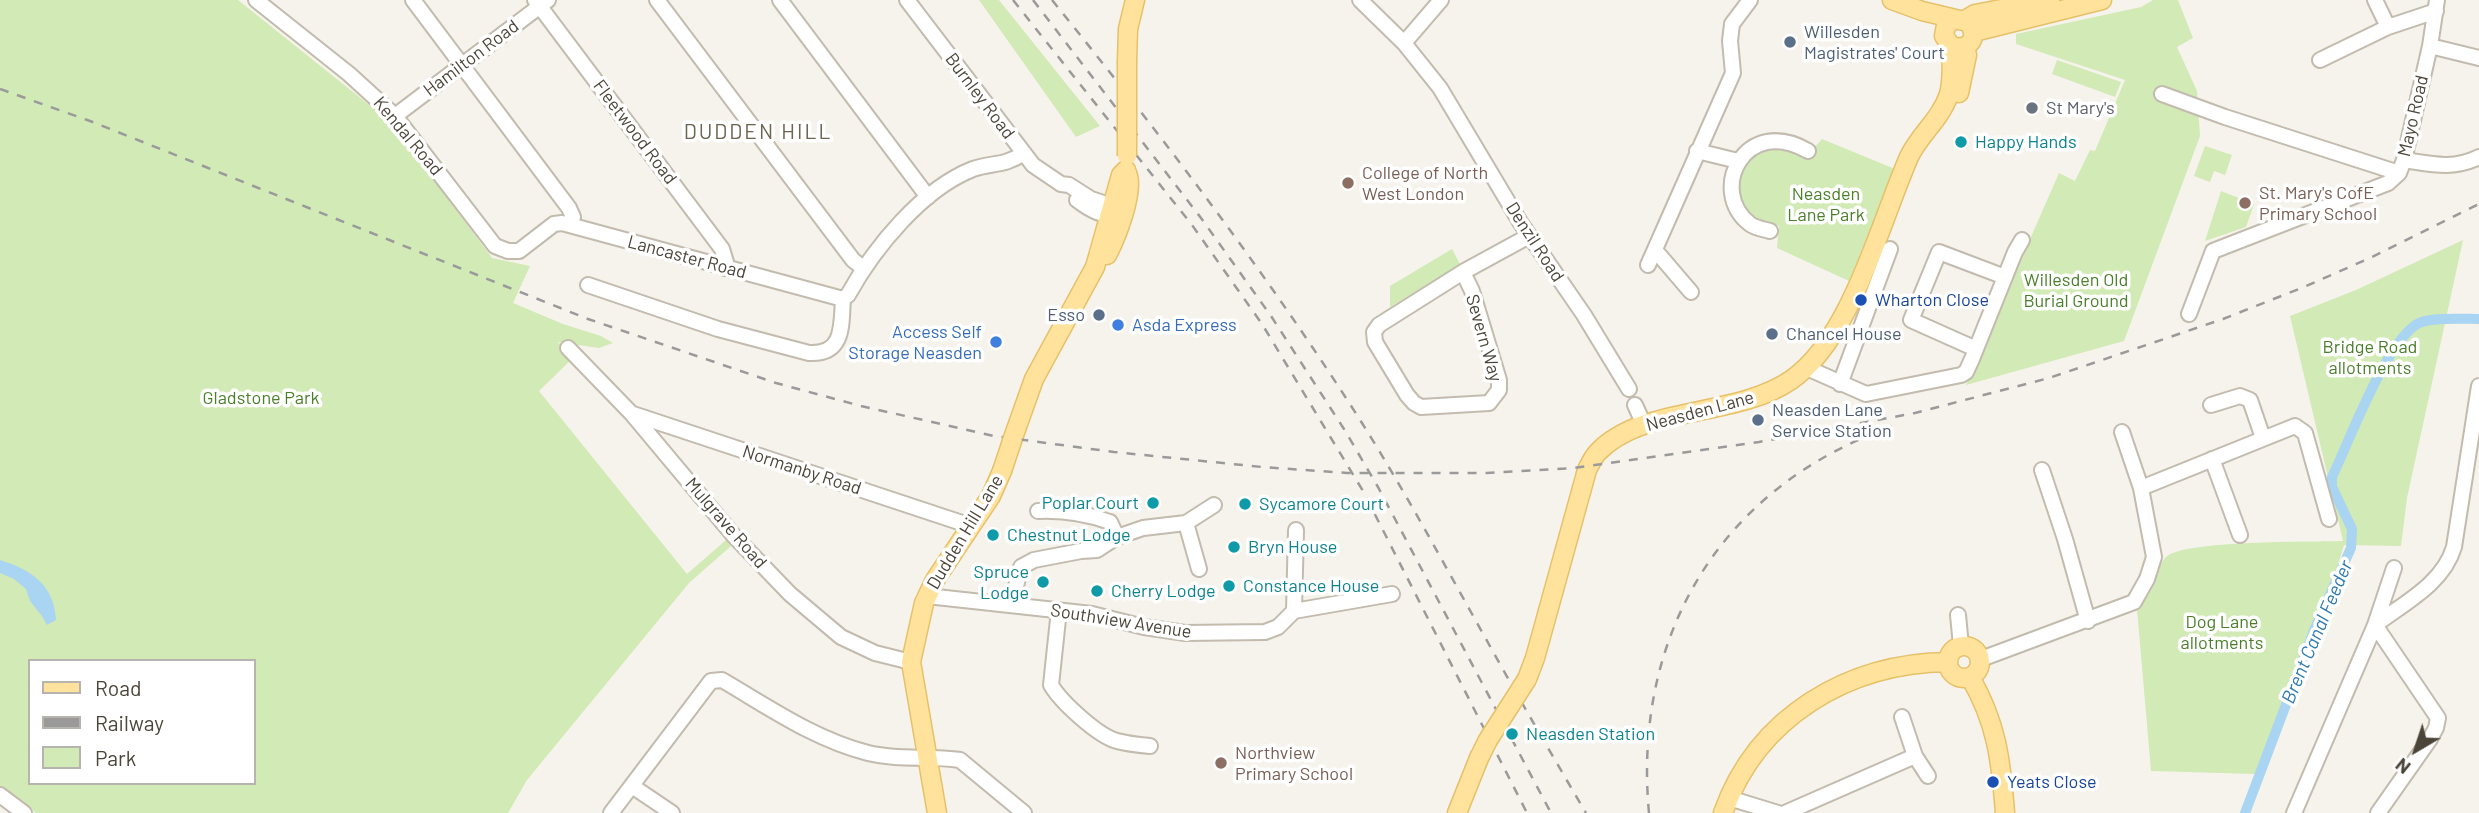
<!DOCTYPE html>
<style>
body{margin:0}
#map{position:relative;width:2479px;height:813px;overflow:hidden;background:#f6f3ec;font-family:Barlow,sans-serif}
canvas{display:block}
.legend{position:absolute;left:28px;top:659px;width:228px;height:126px;box-sizing:border-box;background:#fff;border:2px solid #b7b4b0;margin:0;padding:9px 12px;list-style:none;font-size:21px;color:#4b4439}
.legend li{display:flex;align-items:center;gap:14px;height:35px}
.legend b{width:35px;border:2px solid #b7b4b0}
.north{position:absolute;left:2381px;top:715px;width:70px;height:70px;-webkit-text-stroke:5px #fff;paint-order:stroke;rotate:219deg;font-size:19px;font-weight:700;line-height:28px;text-align:center;color:#4b4439}
.north::after{content:'';display:block;margin:auto;width:24px;height:32px;background:#4b4439;clip-path:polygon(50% 0,100% 100%,50% 72%,0 100%)}
</style>
<div id="map">
<canvas width="2479" height="813"></canvas>
<ul class="legend">
<li><b style="height:9px;background:#ffe39c"></b>Road</li>
<li><b style="height:9px;background:#9a9a9a"></b>Railway</li>
<li><b style="height:19px;background:#d2eab5"></b>Park</li>
</ul>
<div class="north">N</div>
</div>
<script>
const ctx = document.querySelector('canvas').getContext('2d');
ctx.lineJoin = 'round';
function paint(path, color) { ctx.fillStyle = color; ctx.fill(path, 'evenodd'); }
function stroke(path, color, width, dash) { ctx.strokeStyle = color; ctx.lineWidth = width; ctx.lineCap = dash ? 'butt' : 'round'; ctx.setLineDash(dash || []); ctx.stroke(path); }
function label(font, color, halo, rows, align = 'center') {
  ctx.font = font + ' Barlow,sans-serif'; ctx.lineWidth = 7; ctx.setLineDash([]); ctx.textBaseline = 'middle'; ctx.strokeStyle = halo; ctx.fillStyle = color; for (const [text, x, y, turn = 0] of rows) {
    ctx.save(); ctx.translate(x, y); ctx.rotate((+turn || 0) * Math.PI / 180); ctx.textAlign = isNaN(turn) ? turn : align; if (halo) ctx.strokeText(text, 0, 0); ctx.fillText(text, 0, 0); ctx.restore();
  }
}
paint(new Path2D(`
 M 0,0 L 238,0 L 378,112 L 416,156 L 492,258 L 530,266 L 513,303 L 563,324 L 601,336 L 613,343 L 599,348 L 557,342 L 569,349 L 574,357 L 539,391 L 687,574 L 726,540 L 731,546 L 689,583 L 527,780 L 508,813 L 36,813 L 0,786 ZM 30,661 L 254,661 L 254,783 L 30,783 Z
 M 979,0 L 999,0 L 1100,126 L 1076,137 Z
 M 2153,0 L 2178,0 L 2193,38 L 2177,47 L 2197,91 L 2200,136 L 2124,341 L 1966,385 L 2059,173 L 2075,181 L 2090,150 L 2095,151 L 2125,80 L 2016,44 L 2016,34 L 2141,7 Z
 M 2057,60 L 2121,82 L 2115,97 L 2052,74 Z
 M 1822,139 L 1895,169 L 1849,281 L 1777,248 L 1779,226 C 1772,224 1763,223 1758,219 C 1736,206 1731,166 1757,154 C 1774,146 1790,152 1806,157 Z
 M 2205,146 L 2232,155 L 2225,175 L 2214,171 L 2210,182 L 2194,176 Z
 M 2221,191 L 2254,204 L 2246,227 L 2205,241 Z
 M 2463,240 L 2407,498 L 2401,546 L 2344,545 L 2332,584 L 2315,620 L 2255,774 L 2151,771 L 2137,609 C 2143,602 2149,595 2153,587 C 2157,577 2158,565 2166,557 C 2184,540 2312,542 2343,541 L 2290,316 L 2356,290 Z
 M 1452,249 L 1461,266 L 1390,307 L 1390,286 Z`), '#d2eab5');
paint(new Path2D(`
 M 0,560 C 32,570 54,585 56,620 L 47,625 L 42,616 L 30,601 L 26,589 L 14,579 L 0,573 Z`), '#a9d4f2');
stroke(new Path2D(`
 M 2245,813 L 2315,628 L 2351,548 L 2352,529 L 2332,487 L 2332,477 C 2349,442 2387,339 2419,323 C 2432,317 2464,319 2479,319`), '#a9d4f2', 10);
const minor = new Path2D(`
 M 256,0 L 349,74 L 395,116 L 495,246 L 508,251 L 519,251 L 554,224 L 562,223 L 843,299
 M 413,0 L 569,208 L 573,217 L 570,225
 M 535,0 L 722,249 L 726,262 L 725,268
 M 657,0 L 853,260 L 863,268
 M 780,0 L 928,197
 M 907,0 L 1033,165 L 1061,184 L 1069,185 L 1091,199 L 1112,206 L 1120,211
 M 1360,0 L 1404,43 L 1440,88 L 1520,222 L 1584,315 L 1629,389
 M 2375,0 L 2388,27
 M 1404,43 L 1441,0
 M 2430,46 L 2479,58
 M 2320,60 L 2388,27 L 2436,11
 M 2162,94 L 2225,117 L 2399,173
 M 395,116 L 548,0
 M 1697,151 L 1738,161
 M 2404,160 C 2432,164 2452,170 2479,157
 M 1077,200 C 1089,209 1103,218 1118,214
 M 1770,231 C 1763,229 1755,228 1750,224 C 1707,191 1745,114 1808,151
 M 1655,250 L 1691,292
 M 1648,265 L 1733,73 L 1730,41 L 1732,24 L 1750,0
 M 1463,272 L 1472,291 L 1499,380 L 1499,390 L 1489,403 L 1421,407 L 1414,403 L 1407,395 L 1375,342 L 1374,332 L 1379,325 L 1463,272 L 1529,236
 M 588,285 L 718,329 L 809,353 C 845,355 841,324 843,299
 M 843,299 L 848,295 C 874,248 922,189 973,169 C 993,162 1003,167 1024,153
 M 2189,314 L 2213,251 L 2388,183 L 2399,173 L 2404,160 L 2430,46 L 2437,0
 M 568,348 L 632,414 L 734,536 L 790,594 L 841,637 L 875,653 L 911,662
 M 1976,349 L 1911,320 L 1939,252 L 2005,277
 M 1807,368 L 1866,394 L 1961,375 L 1966,372 L 1972,359 L 2015,252 L 2022,240
 M 1840,384 L 1890,249
 M 1635,405 L 1644,425
 M 2211,405 L 2240,396 L 2250,400 L 2263,438
 M 633,414 L 971,526
 M 2122,432 L 2141,488
 M 2212,459 L 2240,535
 M 2042,470 L 2065,539 L 2088,621
 M 1038,511 C 1062,510 1088,514 1110,522 L 1117,537
 M 1186,523 L 1199,569
 M 927,596 L 1092,614 L 1144,627 L 1185,633 L 1265,632 L 1278,627 L 1294,611 L 1392,594
 M 1011,605 L 1021,567 L 1034,560 L 1081,551 L 1097,550 L 1117,537 L 1143,528 L 1186,523 L 1214,505
 M 1059,610 L 1051,685 C 1061,702 1098,736 1117,741 C 1128,744 1139,745 1150,746
 M 1294,611 L 1296,530
 M 1958,615 L 1961,646
 M 2375,625 C 2404,603 2443,584 2454,547 L 2479,386
 M 2375,625 L 2438,718 L 2436,728 L 2430,739 L 2378,813
 M 1981,659 L 2134,602 L 2147,579 L 2154,557 L 2141,488 L 2295,426 L 2305,433 L 2329,519
 M 1915,756 L 1928,776
 M 632,786 L 672,813
 M 0,795 L 24,813
 M 1729,798 L 1778,813
 M 611,813 L 711,681 L 722,680 C 770,708 814,739 868,753 C 900,761 930,755 960,760 L 1024,813
 M 1785,813 L 1915,756 L 1902,717
 M 2294,813 L 2375,625 L 2394,568`);
const major = new Path2D(`
 M 1892,0 L 1922,11 L 1968,22 C 1980,37 1969,52 1951,46 L 1944,36 L 1946,25 L 1955,19
 M 1965,20 L 1975,14 L 2050,0
 M 1974,32 L 2102,0
 M 1127,61 L 1128,29 L 1135,0
 M 1959,93 L 1967,55 L 1965,47
 M 1107,255 C 1116,238 1135,191 1127,173
 M 1013,438 L 1034,379 L 1095,267 L 1121,175 L 1126,170
 M1948 662a16 16 0 1 1 32 0a16 16 0 1 1-32 0Z
 M 1970,677 C 1997,723 2001,761 2005,813
 M 1527,679 L 1535,658 L 1587,470 C 1590,464 1593,457 1598,452 C 1643,405 1736,418 1791,380 C 1851,339 1880,223 1909,157 C 1919,135 1941,119 1949,94 C 1953,79 1952,62 1951,46
 M 937,813 L 911,662 L 924,603 L 935,580 L 991,496 L 1002,471
 M 1457,813 L 1479,758
 M 1723,813 C 1757,717 1848,663 1948,662`);
stroke(minor, '#c2bbae', 18);
stroke(major, '#e6c16a', 21);
stroke(minor, '#fff', 14);
stroke(major, '#ffe39c', 18);
stroke(new Path2D(`
 M 1013,0 L 1192,225 L 1262,324 L 1363,491 L 1527,813
 M 1033,0 L 1201,218 L 1271,316 L 1344,429 L 1378,487 L 1551,813
 M 1052,0 C 1162,136 1268,275 1362,423 C 1406,493 1445,566 1486,639 C 1518,697 1552,755 1586,813
 M 0,89 L 90,121 L 588,319 L 776,383 L 861,406 L 994,436 L 1114,452 L 1262,467 L 1347,473 L 1487,473 L 1574,468 L 1759,442 L 1915,413 L 2049,378 L 2223,319 L 2304,287 L 2372,257 L 2479,204
 M 1649,813 C 1632,631 1725,481 1900,424`), '#9a9a9a', 2.5, [9, 9]);
const majorBridge = new Path2D(`
 M 1127,156 L 1127,61
 M 1002,471 L 1013,438
 M 1479,758 L 1488,740 L 1527,679`);
stroke(majorBridge, '#e6c16a', 21, []);
stroke(majorBridge, '#ffe39c', 18);
for (const [x, y, r, color] of [
 [1790,42,7,"#5c6f8a"],
 [2032,108,7,"#6b7280"],
 [1961,142,7,"#0f9aa8"],
 [1348,183,7,"#8d6e63"],
 [2245,203,7,"#8d6e63"],
 [1861,300,7,"#1a4fb4"],
 [1099,315,7,"#5c6f8a"],
 [1118,325,7,"#3f7fe0"],
 [1772,334,7,"#5c6f8a"],
 [996,342,7,"#3f7fe0"],
 [1758,420,7,"#5c6f8a"],
 [1153,503,7,"#0f9aa8"],
 [1245,504,7,"#0f9aa8"],
 [993,535,7,"#0f9aa8"],
 [1234,547,7,"#0f9aa8"],
 [1043,582,7,"#0f9aa8"],
 [1229,586,7,"#0f9aa8"],
 [1097,591,7,"#0f9aa8"],
 [1512,734,7,"#0f9aa8"],
 [1221,763,7,"#8d6e63"],
 [1993,782,7,"#1a4fb4"]
]) { const dot = new Path2D(); dot.arc(x, y, r, 0, 2 * Math.PI); ctx.fillStyle = color; ctx.fill(dot); stroke(dot, '#fff', 2.5); }
label('18px', '#4e5e75', '#fff', [
 ["Willesden",1804,32],
 ["Magistrates' Court",1804,53],
 ["Esso",1085,315,"right"],
 ["Chancel House",1786,334],
 ["Neasden Lane",1772,410],
 ["Service Station",1772,431]
], 'left');
label('18px', '#4b4439', '#fff', [
 ["Hamilton Road",471,58,-37],
 ["Burnley Road",980,96,53],
 ["Mayo Road",2413,116,-77],
 ["Fleetwood Road",635,132,53],
 ["Kendal Road",408,136,50],
 ["Denzil Road",1535,242,57],
 ["Lancaster Road",687,257,15],
 ["Severn Way",1484,338,74],
 ["Neasden Lane",1700,411,-15],
 ["Normanby Road",802,470,18],
 ["Mulgrave Road",726,523,49],
 ["Dudden Hill Lane",965,532,-59],
 ["Southview Avenue",1121,621,9]
]);
label('18px', '#5b616d', '#fff', [
 ["St Mary's",2046,108]
], 'left');
label('18px', '#0d838f', '#fff', [
 ["Happy Hands",1975,142],
 ["Poplar Court",1139,503,"right"],
 ["Sycamore Court",1259,504],
 ["Chestnut Lodge",1007,535],
 ["Bryn House",1248,547],
 ["Spruce",1029,572,"right"],
 ["Lodge",1029,593,"right"],
 ["Constance House",1243,586],
 ["Cherry Lodge",1111,591],
 ["Neasden Station",1526,734]
], 'left');
label('18px', '#785e54', '#fff', [
 ["College of North",1362,173],
 ["West London",1362,194],
 ["St. Mary's CofE",2259,193],
 ["Primary School",2259,214],
 ["Northview",1235,753],
 ["Primary School",1235,774]
], 'left');
label('18px', '#4a7f2a', '#fff', [
 ["Neasden",1826,194],
 ["Lane Park",1826,215],
 ["Willesden Old",2076,280],
 ["Burial Ground",2076,301],
 ["Bridge Road",2370,347],
 ["allotments",2370,368],
 ["Gladstone Park",261,398],
 ["Dog Lane",2222,622],
 ["allotments",2222,643]
]);
label('18px', '#164399', '#fff', [
 ["Wharton Close",1875,300],
 ["Yeats Close",2007,782]
], 'left');
label('18px', '#366cbe', '#fff', [
 ["Asda Express",1132,325],
 ["Access Self",982,332,"right"],
 ["Storage Neasden",982,353,"right"]
], 'left');
label('italic 19px', '#2e7ab2', '#fff', [
 ["Brent Canal Feeder",2317,632,-67]
]);
ctx.letterSpacing = '2px';
label('21px', '#6e6250', '#fff', [
 ["DUDDEN HILL",758,132]
]);
ctx.letterSpacing = '0px';
</script>
